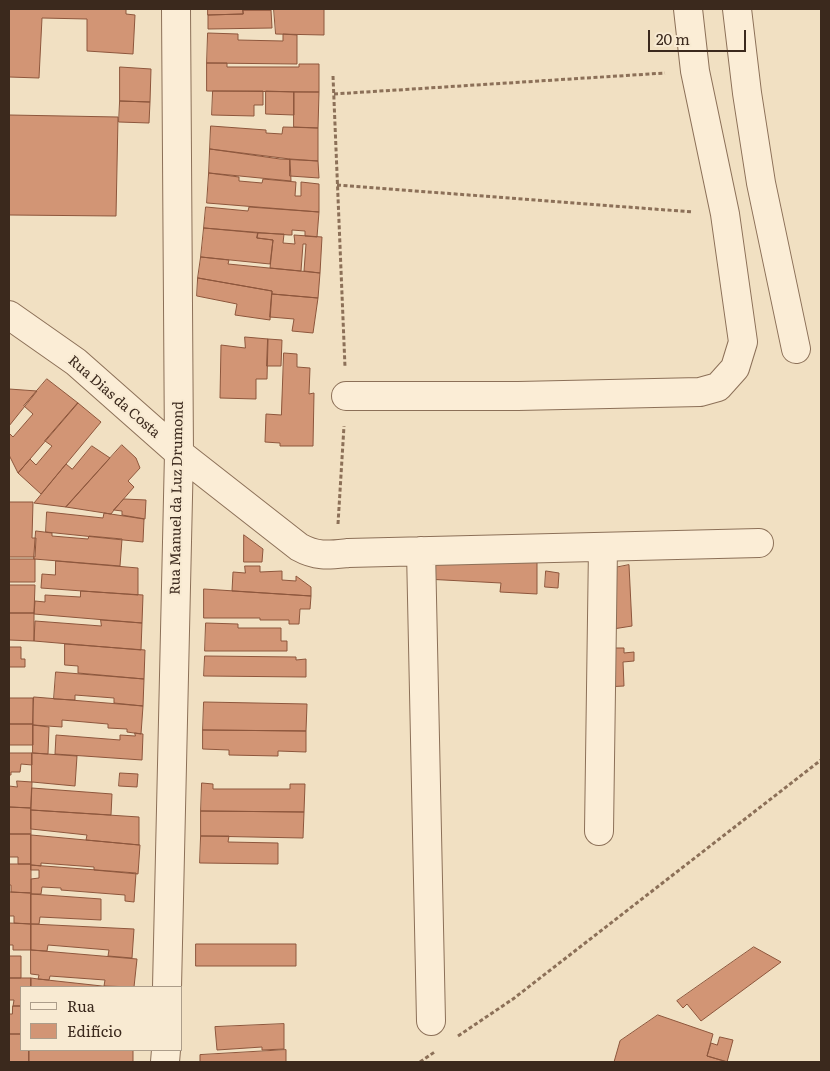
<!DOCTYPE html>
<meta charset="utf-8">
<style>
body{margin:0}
#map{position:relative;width:830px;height:1071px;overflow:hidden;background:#f1e0c2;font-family:Literata,serif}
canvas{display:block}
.frame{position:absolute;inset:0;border:10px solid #3b291d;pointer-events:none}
.legend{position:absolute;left:20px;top:986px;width:162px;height:65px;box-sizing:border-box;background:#f8ead2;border:1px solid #ac9d8a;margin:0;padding:6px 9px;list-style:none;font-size:15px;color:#3b291d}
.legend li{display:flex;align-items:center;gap:10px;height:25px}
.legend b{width:25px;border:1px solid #ac9d8a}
.scale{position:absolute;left:648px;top:30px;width:98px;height:22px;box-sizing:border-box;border:2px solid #3b291d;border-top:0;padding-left:6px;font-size:15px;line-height:18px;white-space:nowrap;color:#3b291d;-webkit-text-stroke:4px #f8ead2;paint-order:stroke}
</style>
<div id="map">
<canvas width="830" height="1071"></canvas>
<div class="frame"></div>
<ul class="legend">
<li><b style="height:6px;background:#fbedd6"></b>Rua</li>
<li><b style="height:14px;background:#d29575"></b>Edifício</li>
</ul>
<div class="scale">20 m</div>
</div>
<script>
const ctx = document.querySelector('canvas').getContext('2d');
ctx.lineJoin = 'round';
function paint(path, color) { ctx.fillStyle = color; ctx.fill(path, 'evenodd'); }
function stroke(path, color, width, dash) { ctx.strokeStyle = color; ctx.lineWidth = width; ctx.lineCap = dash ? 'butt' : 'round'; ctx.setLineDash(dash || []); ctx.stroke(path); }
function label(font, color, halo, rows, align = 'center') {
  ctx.font = font + ' Literata,serif'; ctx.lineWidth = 4.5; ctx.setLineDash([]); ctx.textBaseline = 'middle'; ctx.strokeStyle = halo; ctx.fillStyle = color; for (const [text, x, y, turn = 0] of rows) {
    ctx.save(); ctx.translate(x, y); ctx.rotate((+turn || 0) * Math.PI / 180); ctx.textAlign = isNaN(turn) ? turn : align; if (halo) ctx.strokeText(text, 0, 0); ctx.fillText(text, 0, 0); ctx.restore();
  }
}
const building = new Path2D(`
 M 9,9 L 126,9 L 126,14 L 135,15 L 133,54 L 87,51 L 87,19 L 42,18 L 39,78 L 9,77 Z
 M 208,9 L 271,9 L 271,10 L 243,10 L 243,14 L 208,15 Z
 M 274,9 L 324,9 L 324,35 L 276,34 Z
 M 243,10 L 271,10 L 272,28 L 208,29 L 208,15 L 243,14 Z
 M 208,33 L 238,34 L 238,40 L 283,41 L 283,34 L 297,35 L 297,64 L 207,63 Z
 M 207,63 L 227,63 L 227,67 L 299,67 L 299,64 L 319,64 L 319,92 L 207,91 Z
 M 120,67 L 151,69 L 150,102 L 120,101 Z
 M 213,91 L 263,91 L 263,105 L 254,105 L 254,116 L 212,115 Z
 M 266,91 L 294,92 L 294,115 L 266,114 Z
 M 294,92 L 319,92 L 318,128 L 294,127 Z
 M 120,101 L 150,102 L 149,123 L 119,122 Z
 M 9,115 L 118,117 L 116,216 L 9,215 Z
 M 211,126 L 266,130 L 266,133 L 282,134 L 283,127 L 318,128 L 318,161 L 280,159 L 210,149 Z
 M 210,149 L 290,159 L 291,181 L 209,173 Z
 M 290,159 L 318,161 L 319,178 L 290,176 Z
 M 209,173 L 239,177 L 239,181 L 262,183 L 263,179 L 296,182 L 295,196 L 301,196 L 301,182 L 319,184 L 319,212 L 207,203 Z
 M 206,207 L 248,211 L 249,207 L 319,212 L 317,237 L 305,236 L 305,231 L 292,230 L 292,235 L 289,235 L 204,228 Z
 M 204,228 L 258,233 L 257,238 L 273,240 L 270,264 L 201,257 Z
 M 258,233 L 284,234 L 283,243 L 295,244 L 294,235 L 322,237 L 320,273 L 304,271 L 306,244 L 303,244 L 301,271 L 270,268 L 273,240 L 257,238 Z
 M 201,257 L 229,260 L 228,264 L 320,273 L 318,298 L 272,294 L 272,291 L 198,278 Z
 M 198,278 L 272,291 L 270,320 L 235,315 L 237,304 L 197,296 Z
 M 272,294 L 318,298 L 313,333 L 292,331 L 294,319 L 270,317 Z
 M 245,337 L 268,339 L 267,379 L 256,379 L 256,399 L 220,398 L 221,345 L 245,348 Z
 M 268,339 L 282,340 L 281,366 L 267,366 Z
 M 284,353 L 297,354 L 297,367 L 310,368 L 309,394 L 314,393 L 313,446 L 280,446 L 280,443 L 265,442 L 266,414 L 281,415 Z
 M 47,379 L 78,403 L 18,473 L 9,455 L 9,433 L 13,437 L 33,414 L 24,406 Z
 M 9,389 L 37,391 L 9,426 Z
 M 78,403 L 101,422 L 41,494 L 18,473 L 30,459 L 36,465 L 52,446 L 45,441 Z
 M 122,445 L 136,458 L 140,468 L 128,481 L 134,487 L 114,510 L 111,514 L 66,507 Z
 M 92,446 L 110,458 L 66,507 L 34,503 L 66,464 L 72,469 Z
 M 124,499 L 146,500 L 145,519 L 122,515 L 122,511 L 114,510 Z
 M 9,502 L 33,502 L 32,538 L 36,538 L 35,557 L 9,557 Z
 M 47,512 L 103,518 L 104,513 L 144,519 L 143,542 L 46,532 Z
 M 36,531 L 52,533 L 52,536 L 88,539 L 89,536 L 122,539 L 120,566 L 34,559 Z
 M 244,535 L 263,549 L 262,562 L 244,562 Z
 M 426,558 L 537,562 L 537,594 L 500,592 L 501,583 L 425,579 Z
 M 9,559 L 35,559 L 35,582 L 9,582 Z
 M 56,561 L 138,568 L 138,595 L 41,588 L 42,574 L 55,575 Z
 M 629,565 L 632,626 L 613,629 L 604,570 Z
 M 245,566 L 260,566 L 260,572 L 282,571 L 282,580 L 296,581 L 296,576 L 311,587 L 311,596 L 232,591 L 233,572 L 245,573 Z
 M 546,571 L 559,573 L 558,588 L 545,587 Z
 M 9,585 L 35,585 L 34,613 L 9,613 Z
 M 204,589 L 311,596 L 310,609 L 300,609 L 299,624 L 289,624 L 289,620 L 260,620 L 260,618 L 204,618 Z
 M 81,591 L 143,595 L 142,623 L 34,614 L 35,601 L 45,602 L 45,595 L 80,597 Z
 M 9,613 L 34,613 L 34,641 L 9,640 Z
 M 101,620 L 142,623 L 141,650 L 34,641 L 35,621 L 101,626 Z
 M 206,623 L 238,624 L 238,628 L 281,628 L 281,641 L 287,641 L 287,651 L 205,651 Z
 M 65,644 L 145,650 L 144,679 L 78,673 L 78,666 L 65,665 Z
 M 9,647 L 21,647 L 21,659 L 25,659 L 25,667 L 9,667 Z
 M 605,648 L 624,648 L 624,653 L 634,652 L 634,661 L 623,662 L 624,686 L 604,687 Z
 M 205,656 L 296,657 L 296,660 L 306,659 L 306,677 L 204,676 Z
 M 56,672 L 144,679 L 143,706 L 114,703 L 114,698 L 75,695 L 75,700 L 54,699 Z
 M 34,697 L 143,706 L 141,734 L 127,732 L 127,729 L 108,728 L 108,724 L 62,720 L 62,727 L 33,725 Z
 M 9,698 L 33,698 L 33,724 L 9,724 Z
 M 204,702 L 307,704 L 306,731 L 203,730 Z
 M 9,724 L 33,724 L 33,745 L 9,745 Z
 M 33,725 L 49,727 L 48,754 L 33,753 Z
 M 203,730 L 306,731 L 306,752 L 278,751 L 278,756 L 229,755 L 229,750 L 203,749 Z
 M 135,733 L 143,734 L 142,760 L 55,754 L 56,735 L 120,740 L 120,735 L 135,736 Z
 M 9,753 L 32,753 L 32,765 L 21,764 L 20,772 L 11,772 L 11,775 L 9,775 Z
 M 32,753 L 77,756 L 75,786 L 32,782 Z
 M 120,773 L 138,774 L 137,787 L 119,786 Z
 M 17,781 L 32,782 L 31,808 L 9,807 L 9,786 L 17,787 Z
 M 202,783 L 213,784 L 213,789 L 290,789 L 290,784 L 305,784 L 304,812 L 201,811 Z
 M 32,788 L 112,794 L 111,815 L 31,810 Z
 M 9,807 L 31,808 L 31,834 L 9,834 Z
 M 31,810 L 139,817 L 139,845 L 86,840 L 87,835 L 31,829 Z
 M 201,811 L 304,812 L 303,838 L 201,836 Z
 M 9,834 L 31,834 L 31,864 L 18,864 L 18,857 L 9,857 Z
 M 31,835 L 140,845 L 138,874 L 94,870 L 94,867 L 41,863 L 41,866 L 31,865 Z
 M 201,836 L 229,836 L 228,842 L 278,843 L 278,864 L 200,863 Z
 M 9,864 L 31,864 L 31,893 L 11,892 L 11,885 L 9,885 Z
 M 31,865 L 136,873 L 134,902 L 125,901 L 125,895 L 61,890 L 61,888 L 42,887 L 41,894 L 31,894 L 31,879 L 39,878 L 39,870 L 31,870 Z
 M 9,892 L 31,893 L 31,924 L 14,923 L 14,916 L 9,916 Z
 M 31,894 L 101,899 L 101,920 L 40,917 L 39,924 L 31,924 Z
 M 9,923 L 31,924 L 31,950 L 13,950 L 13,945 L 9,945 Z
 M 31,924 L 134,929 L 132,958 L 108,956 L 109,950 L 48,945 L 47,951 L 31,950 Z
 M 196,944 L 296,944 L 296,966 L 196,966 Z
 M 754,947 L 781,962 L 701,1021 L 687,1004 L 683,1008 L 677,1001 Z
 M 31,950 L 137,959 L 134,987 L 104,986 L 105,980 L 50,976 L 49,980 L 38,979 L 39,975 L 31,974 Z
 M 9,956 L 21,956 L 21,978 L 9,978 Z
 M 9,978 L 31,978 L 31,987 L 21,987 L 21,1006 L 13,1006 L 14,1000 L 9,1000 Z
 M 31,978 L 38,979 L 111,987 L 31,987 Z
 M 13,1006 L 21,1006 L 21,1034 L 9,1034 L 9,1014 L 12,1014 Z
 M 658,1015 L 713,1034 L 707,1056 L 728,1062 L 614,1062 L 620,1041 Z
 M 284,1024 L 284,1049 L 262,1050 L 262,1047 L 217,1050 L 215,1027 Z
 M 9,1034 L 21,1034 L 21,1050 L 29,1050 L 29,1062 L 9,1062 Z
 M 720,1037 L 733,1040 L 727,1062 L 707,1056 L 711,1043 L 717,1045 Z
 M 29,1050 L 133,1050 L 133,1062 L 29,1062 Z
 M 286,1050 L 286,1062 L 200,1062 L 200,1055 Z`);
paint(building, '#d29575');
stroke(building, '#8d563c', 1);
const minor = new Path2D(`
 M 737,9 L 747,93 L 761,183 L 796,349
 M 9,315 L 76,362 L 179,453 L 299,547 C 317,557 329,555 348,553 L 759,543
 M 346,396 L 518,396 L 700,392 L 718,387 L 735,368 L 743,342 L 725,214 L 695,71 L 688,9
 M 421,551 L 431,1021
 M 599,831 L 603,547
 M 167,987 L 179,453 L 176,9
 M 165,1062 L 166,1050`);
stroke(minor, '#8c7058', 30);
stroke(new Path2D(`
 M 333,76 L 345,367
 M 334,94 L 665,73
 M 337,185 L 693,212
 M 338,524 L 344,426
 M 458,1036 L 513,999 L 821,760
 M 420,1062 L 436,1051`), '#8c7058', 3, [4, 2.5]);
stroke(minor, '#fbedd6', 28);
label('14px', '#3b291d', '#f8ead2', [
 ["Rua Dias da Costa",114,397,41],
 ["Rua Manuel da Luz Drumond",177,498,-89]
]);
</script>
